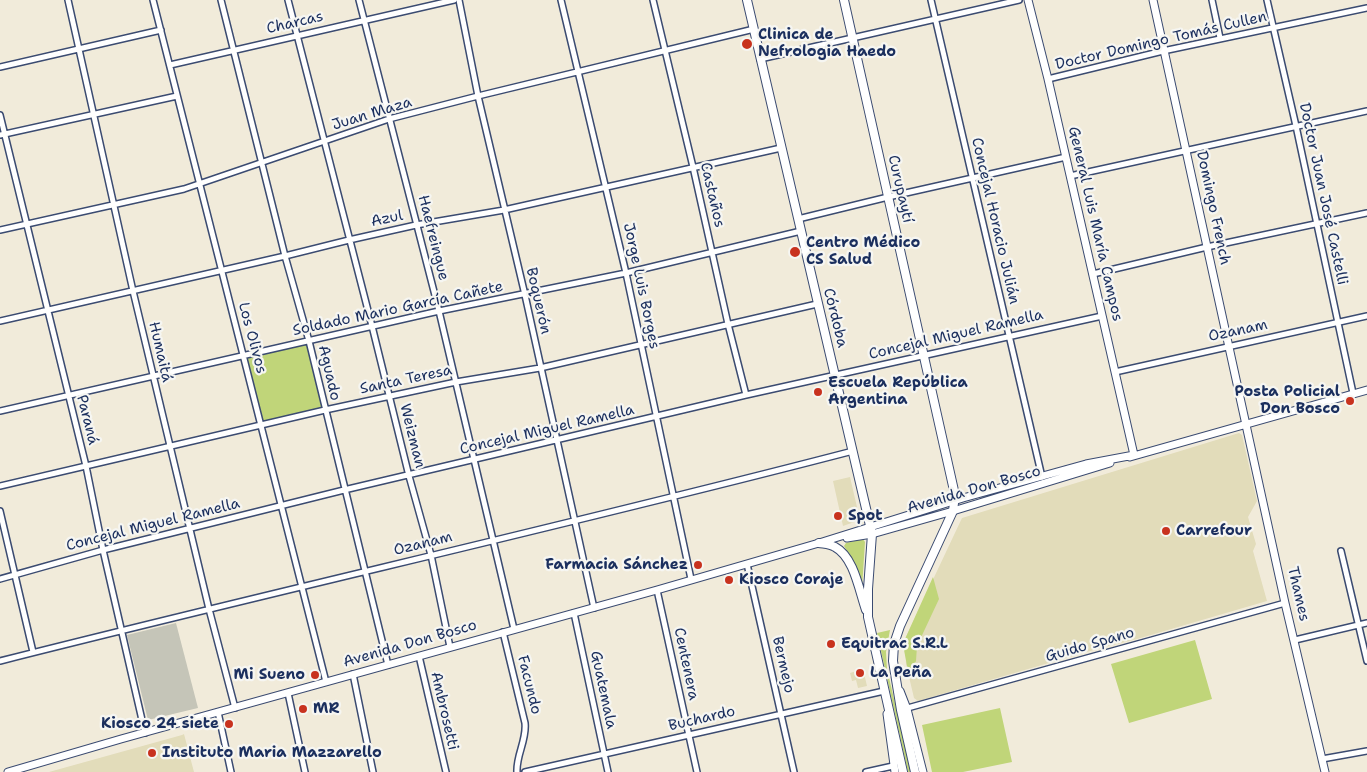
<!DOCTYPE html>
<meta charset="utf-8">
<style>
body{margin:0}
canvas{display:block;background:#f1ebda}
</style>
<canvas width="1367" height="772"></canvas>
<script>
const ctx = document.querySelector('canvas').getContext('2d');
ctx.lineJoin = 'round';
function paint(path, color) { ctx.fillStyle = color; ctx.fill(path, 'evenodd'); }
function stroke(path, color, width, dash) { ctx.strokeStyle = color; ctx.lineWidth = width; ctx.lineCap = dash ? 'butt' : 'round'; ctx.setLineDash(dash || []); ctx.stroke(path); }
function label(font, color, halo, rows, align = 'center') {
  ctx.font = font + ' "Shantell Sans",sans-serif'; ctx.lineWidth = 4.5; ctx.setLineDash([]); ctx.textBaseline = 'middle'; ctx.strokeStyle = halo; ctx.fillStyle = color; for (const [text, x, y, turn = 0] of rows) {
    ctx.save(); ctx.translate(x, y); ctx.rotate((+turn || 0) * Math.PI / 180); ctx.textAlign = isNaN(turn) ? turn : align; if (halo) ctx.strokeText(text, 0, 0); ctx.fillText(text, 0, 0); ctx.restore();
  }
}
paint(new Path2D(`
 M 1239,433 L 1242,435 L 1257,501 L 1248,517 L 1256,544 L 1253,551 L 1267,601 L 1137,639 L 1097,649 L 918,701 L 914,698 L 906,664 L 905,639 L 962,518 Z
 M 850,477 L 860,520 L 843,526 L 833,481 Z
 M 863,669 L 867,686 L 858,688 L 856,680 L 852,681 L 850,673 Z
 M 184,734 L 194,772 L 49,772 L 182,735 Z`), '#e2dcba');
paint(new Path2D(`
 M 176,623 L 198,708 L 148,720 L 127,635 Z`), '#c5c5b8');
paint(new Path2D(`
 M 309,341 L 325,410 L 262,425 L 243,356 Z
 M 863,539 L 865,542 L 862,588 L 855,564 L 844,546 L 846,543 Z
 M 933,577 L 939,599 L 917,646 L 916,661 L 909,676 L 904,650 L 905,639 Z
 M 890,630 L 886,652 L 887,669 L 911,772 L 908,772 L 877,633 Z
 M 1195,640 L 1212,699 L 1129,723 L 1111,664 Z
 M 1000,708 L 1012,762 L 963,772 L 932,772 L 922,725 Z`), '#c0d579');
const street = new Path2D(`
 M 68,0 L 133,291 L 209,609 L 235,708
 M 153,0 L 326,682
 M 221,0 L 285,256 L 309,341 L 388,665
 M 288,0 L 372,326 L 409,476 L 431,555 L 450,647
 M 359,0 L 439,311 L 514,629
 M 459,0 L 478,96 L 525,295 L 594,608
 M 561,0 L 626,273 L 691,579
 M 653,0 L 693,167 L 728,324 L 746,395
 M 931,0 L 1042,477
 M 1212,0 L 1220,38
 M 1267,0 L 1296,126 L 1353,393
 M 760,59 L 1019,0
 M 170,65 L 454,0
 M 0,67 L 161,30
 M 1048,79 L 1163,51 L 1367,8
 M 0,115 L 86,466 L 103,550 L 145,733
 M 0,135 L 177,96
 M 1070,176 L 1367,111
 M 798,219 L 888,197 L 1066,157
 M 0,230 L 184,189 L 389,119 L 478,96 L 754,29
 M 1093,274 L 1207,247 L 1367,213
 M 0,321 L 285,256 L 349,240 L 416,225 L 504,210 L 781,148
 M 1115,372 L 1367,316
 M 0,411 L 439,311 L 626,273 L 801,231
 M 0,486 L 325,410 L 456,382 L 540,368 L 817,304
 M 0,511 L 33,652
 M 1341,551 L 1367,661
 M 747,564 L 794,772
 M 0,579 L 103,550 L 344,490 L 746,395 L 1102,316
 M 657,590 L 697,772
 M 574,613 L 608,772
 M 503,632 L 525,723 C 527,740 516,755 517,772
 M 1295,640 L 1367,623
 M 419,656 L 446,772
 M 0,661 C 284,589 569,525 853,451
 M 353,674 L 373,772
 M 288,693 L 305,772
 M 904,709 L 1285,603
 M 218,712 L 231,772
 M 1322,759 L 1367,751
 M 525,772 L 884,691
 M 866,772 L 893,766`);
const secondary = new Path2D(`
 M 1028,0 L 1048,79 L 1134,455
 M 1153,0 L 1285,603 L 1325,772
 M 1130,457 L 1367,390
 M 847,538 L 872,534 L 953,511 L 1110,463
 M 900,691 L 907,709 L 923,772
 M 887,714 L 895,772
 M 8,772 L 121,739 L 657,590 L 819,543 L 963,498 L 1086,464 L 1134,455`);
const primary = new Path2D(`
 M 747,0 L 872,534 L 868,589 L 868,617 L 903,772
 M 844,0 L 955,495 L 953,511 L 900,626 L 894,644 L 893,661 L 901,710 L 915,772
 M 819,543 C 824,544 830,544 835,547 C 854,557 859,590 866,610`);
stroke(street, '#3b4b71', 8);
stroke(secondary, '#3b4b71', 9);
stroke(primary, '#3b4b71', 10);
stroke(street, '#fff', 5);
stroke(secondary, '#fff', 7);
stroke(primary, '#fff', 8);
for (const [x, y, r, color] of [
 [747,44,6,"#c8321e"],
 [795,252,6,"#c8321e"],
 [818,392,5,"#c8321e"],
 [1350,401,5,"#c8321e"],
 [838,516,5,"#c8321e"],
 [1166,531,5,"#c8321e"],
 [698,565,5,"#c8321e"],
 [729,580,5,"#c8321e"],
 [831,644,5,"#c8321e"],
 [860,673,5,"#c8321e"],
 [315,675,5,"#c8321e"],
 [303,709,5,"#c8321e"],
 [229,724,5,"#c8321e"],
 [152,753,5,"#c8321e"]
]) { const dot = new Path2D(); dot.arc(x, y, r, 0, 2 * Math.PI); ctx.fillStyle = color; ctx.fill(dot); stroke(dot, '#f6f6f2', 2); }
label('15px', '#1b2f5e', '#f6f6f2', [
 ["Charcas",295,23,-13],
 ["Doctor Domingo Tomás Cullen",1161,41,-13],
 ["Juan Maza",372,114,-17],
 ["Curupaytí",900,189,77],
 ["Doctor Juan José Castelli",1323,194,78],
 ["Castaños",712,195,77],
 ["Domingo French",1213,208,78],
 ["Azul",387,219,-12],
 ["Concejal Horacio Julián",995,221,77],
 ["General Luis María Campos",1095,224,77],
 ["Haefreingue",433,238,76],
 ["Jorge Luis Borges",641,286,78],
 ["Boquerón",538,301,77],
 ["Soldado Mario García Cañete",398,309,-12],
 ["Córdoba",835,318,76],
 ["Ozanam",1238,331,-12],
 ["Concejal Miguel Ramella",956,335,-13],
 ["Los Olivos",252,338,75],
 ["Humaitá",160,352,77],
 ["Aguado",329,373,77],
 ["Santa Teresa",406,380,-12],
 ["Paraná",87,420,76],
 ["Concejal Miguel Ramella",547,430,-13],
 ["Weizman",412,436,76],
 ["Avenida Don Bosco",974,490,-16],
 ["Concejal Miguel Ramella",153,525,-14],
 ["Ozanam",423,544,-14],
 ["Thames",1298,594,77],
 ["Avenida Don Bosco",410,644,-16],
 ["Guido Spano",1090,645,-16],
 ["Centenera",686,664,78],
 ["Bermejo",783,665,77],
 ["Facundo",529,685,76],
 ["Guatemala",603,690,78],
 ["Ambrosetti",444,711,77],
 ["Buchardo",702,719,-13]
]);
label('bold 15px', '#1b2f5e', '#f6f6f2', [
 ["Clinica de",758,35],
 ["Nefrologia Haedo",758,52],
 ["Centro Médico",806,243],
 ["CS Salud",806,260],
 ["Escuela República",828,383],
 ["Argentina",828,400],
 ["Posta Policial",1340,392,"right"],
 ["Don Bosco",1340,409,"right"],
 ["Spot",848,516],
 ["Carrefour",1176,531],
 ["Farmacia Sánchez",688,565,"right"],
 ["Kiosco Coraje",739,580],
 ["Equitrac S.R.L",841,644],
 ["La Peña",870,673],
 ["Mi Sueno",305,675,"right"],
 ["MR",313,709],
 ["Kiosco 24 siete",219,724,"right"],
 ["Instituto Maria Mazzarello",162,753]
], 'left');
</script>
